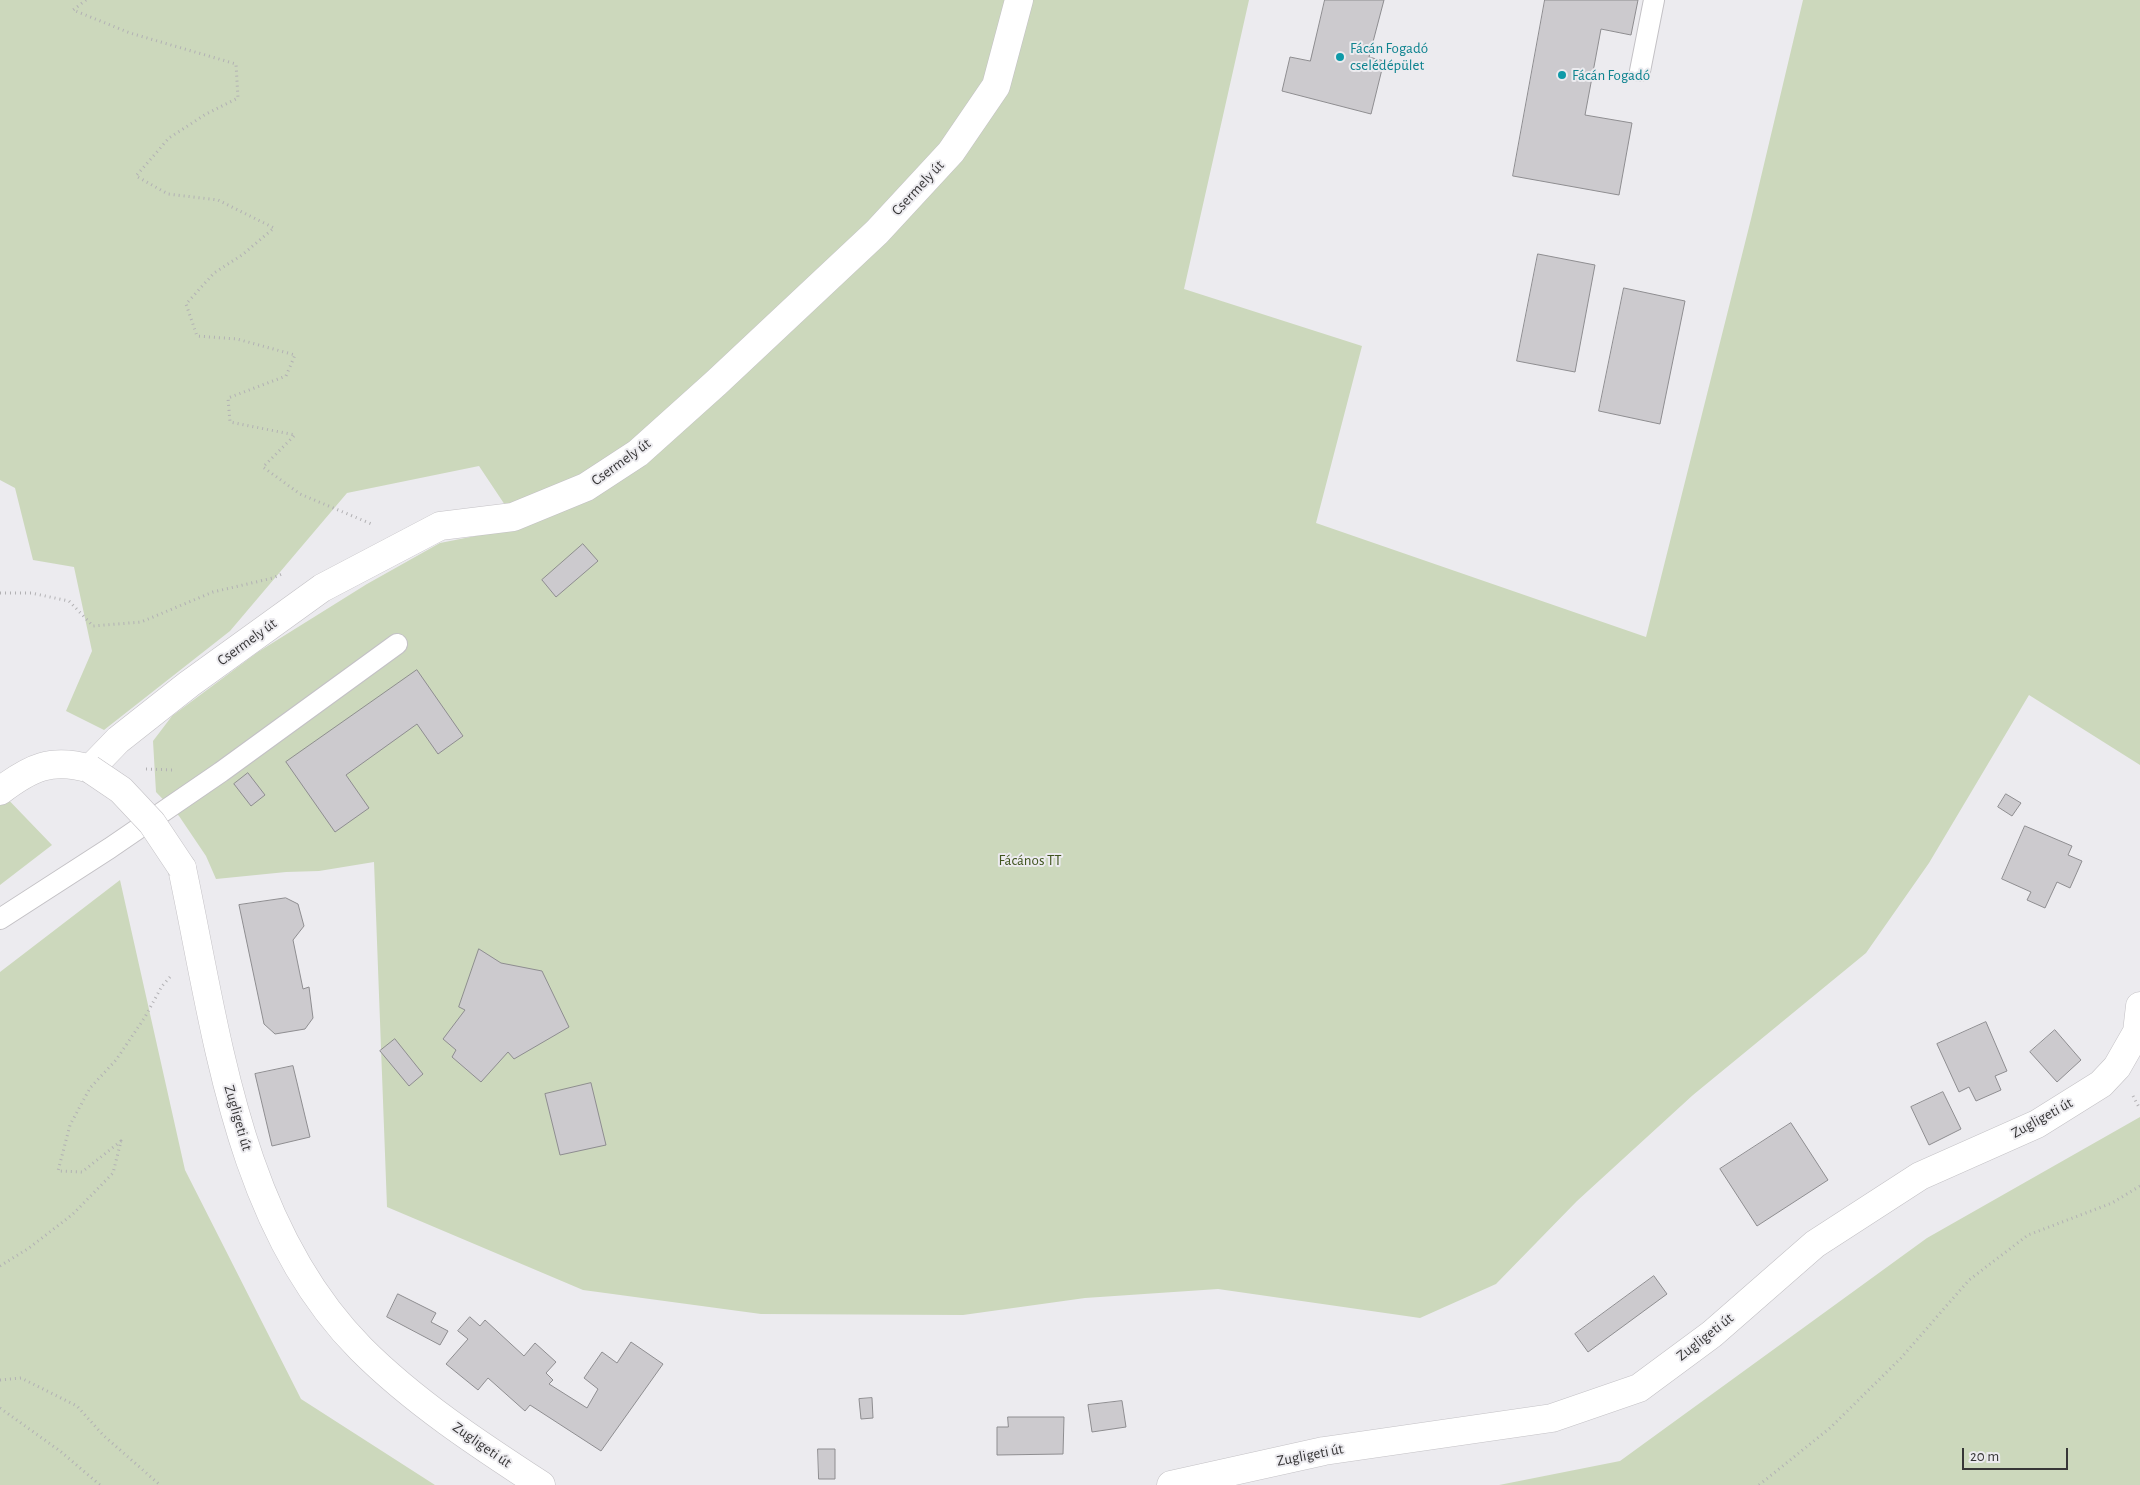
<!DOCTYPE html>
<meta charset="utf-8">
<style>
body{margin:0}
#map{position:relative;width:2140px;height:1485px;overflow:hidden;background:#ecebef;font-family:"Alegreya Sans",sans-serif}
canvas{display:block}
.scale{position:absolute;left:1962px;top:1448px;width:106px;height:22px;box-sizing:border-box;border:2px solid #373637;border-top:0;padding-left:6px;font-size:15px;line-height:18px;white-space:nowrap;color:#373637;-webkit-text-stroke:4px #ecebef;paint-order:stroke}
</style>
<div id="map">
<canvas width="2140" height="1485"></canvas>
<div class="scale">20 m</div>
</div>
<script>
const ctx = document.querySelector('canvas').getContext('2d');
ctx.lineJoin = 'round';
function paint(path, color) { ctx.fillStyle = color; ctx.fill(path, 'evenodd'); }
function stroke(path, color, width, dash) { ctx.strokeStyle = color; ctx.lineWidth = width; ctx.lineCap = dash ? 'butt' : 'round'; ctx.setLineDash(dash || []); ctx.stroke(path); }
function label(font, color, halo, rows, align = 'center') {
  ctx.font = font + ' "Alegreya Sans",sans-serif'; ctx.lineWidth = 4; ctx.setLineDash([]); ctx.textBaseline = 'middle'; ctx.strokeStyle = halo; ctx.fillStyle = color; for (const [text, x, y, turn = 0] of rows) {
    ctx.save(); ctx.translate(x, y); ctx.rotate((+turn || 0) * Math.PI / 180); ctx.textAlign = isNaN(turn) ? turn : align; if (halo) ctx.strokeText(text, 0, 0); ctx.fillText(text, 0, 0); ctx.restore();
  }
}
paint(new Path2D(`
 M 0,0 L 1249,0 L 1184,289 L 1362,346 L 1316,523 L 1646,637 L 1751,219 L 1803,0 L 2140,0 L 2140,765 L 2029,695 L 1929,863 L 1866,953 L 1693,1095 L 1577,1201 L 1496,1284 L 1420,1318 L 1218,1289 L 1085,1298 L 963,1315 L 761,1314 L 583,1290 L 387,1207 L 374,862 L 319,871 L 286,872 L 216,879 L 206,856 L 179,816 L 156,792 L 153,741 L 172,716 L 258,652 L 367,584 L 440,543 L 516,528 L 513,517 L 479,466 L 347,493 L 230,631 L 104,730 L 66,711 L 92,651 L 74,567 L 33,560 L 15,488 L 0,480 Z
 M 0,791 L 52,845 L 0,885 Z
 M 120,880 L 185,1170 L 301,1399 L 435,1485 L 0,1485 L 0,972 Z
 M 2140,1117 L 2140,1485 L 1499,1485 L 1620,1461 L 1927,1238 Z`), '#ccd8bc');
const building = new Path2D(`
 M 1325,0 L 1384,0 L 1369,57 L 1384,61 L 1371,114 L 1282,91 L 1290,57 L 1310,61 Z
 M 1545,0 L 1638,0 L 1631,35 L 1601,29 L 1585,115 L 1632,123 L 1619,195 L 1513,176 Z
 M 1538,254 L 1595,265 L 1575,372 L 1517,361 Z
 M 1624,288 L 1685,301 L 1660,424 L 1599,411 Z
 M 583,544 L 598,561 L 556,597 L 542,580 Z
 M 417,670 L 463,736 L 438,754 L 417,724 L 346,775 L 369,808 L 335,832 L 286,762 Z
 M 248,773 L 265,795 L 251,806 L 234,784 Z
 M 2006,794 L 2021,803 L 2012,816 L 1998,807 Z
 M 2025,826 L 2072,846 L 2068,855 L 2082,861 L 2070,888 L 2057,882 L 2045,908 L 2027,900 L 2031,892 L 2002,879 Z
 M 286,898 L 298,904 L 304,926 L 293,940 L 303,989 L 309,987 L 313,1018 L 305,1029 L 275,1034 L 264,1024 L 239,905 Z
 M 479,949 L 501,963 L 542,971 L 569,1027 L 514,1059 L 508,1052 L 481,1082 L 452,1057 L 456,1050 L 443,1039 L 465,1010 L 459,1007 Z
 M 1986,1022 L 2007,1071 L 1995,1076 L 2001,1090 L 1976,1101 L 1969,1087 L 1959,1092 L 1937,1044 Z
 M 2055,1030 L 2081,1060 L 2057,1082 L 2030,1052 Z
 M 395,1039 L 423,1074 L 409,1086 L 380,1051 Z
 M 293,1066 L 310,1137 L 272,1146 L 255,1074 Z
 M 591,1083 L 606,1145 L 560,1155 L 545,1094 Z
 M 1943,1092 L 1961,1129 L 1929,1145 L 1911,1107 Z
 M 1791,1123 L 1828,1180 L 1757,1226 L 1720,1169 Z
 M 1654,1276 L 1667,1294 L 1588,1352 L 1575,1334 Z
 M 398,1294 L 436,1313 L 431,1322 L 448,1331 L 440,1345 L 387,1317 Z
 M 470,1317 L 480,1326 L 485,1320 L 524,1356 L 535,1343 L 556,1362 L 546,1373 L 553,1380 L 549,1384 L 587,1408 L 598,1389 L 584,1378 L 602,1352 L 617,1363 L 631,1342 L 663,1364 L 601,1451 L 530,1405 L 525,1411 L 488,1378 L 478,1390 L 446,1364 L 468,1339 L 458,1331 Z
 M 872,1398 L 873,1418 L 861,1419 L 859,1399 Z
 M 1122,1401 L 1126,1427 L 1092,1432 L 1088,1405 Z
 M 1008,1417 L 1064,1417 L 1063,1454 L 997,1455 L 997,1427 L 1008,1427 Z
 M 818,1449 L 835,1449 L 835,1479 L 819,1479 Z`);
paint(building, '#cccace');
stroke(building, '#8e8d90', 1);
const service = new Path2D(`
 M 1640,71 L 1654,0
 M 0,919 L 110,848 L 221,772 L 397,644`);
const minor = new Path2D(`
 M 90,769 L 118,740 L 189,684 L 322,588 L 440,526 L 513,517 L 586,487 L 638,453 L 716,383 L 877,232 L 951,152 L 996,86 L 1019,0`);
const tertiary = new Path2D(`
 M 0,791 C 30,768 52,757 90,769
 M 182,868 C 217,1032 237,1224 361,1349 C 414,1402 478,1444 541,1485
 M 1171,1485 L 1324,1451 L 1552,1418 L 1639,1388 L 1712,1334 L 1815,1244 L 1920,1176 L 2037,1124 L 2101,1084 L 2117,1067 L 2137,1032 L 2140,1006`);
stroke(service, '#c3c1c5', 22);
stroke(minor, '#c3c1c5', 29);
stroke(tertiary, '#c3c1c5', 29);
stroke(new Path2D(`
 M 86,0 L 73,10 L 130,33 L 236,64 L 238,98 L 206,114 L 169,138 L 136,176 L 168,194 L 218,200 L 274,228 L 242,255 L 214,273 L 186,304 L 197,336 L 237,339 L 295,355 L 286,376 L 228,398 L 230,422 L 295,435 L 263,467 L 300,494 L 374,525
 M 0,593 L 31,593 L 69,601 L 93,626 L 141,622 L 213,592 L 273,578 L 284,573
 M 146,769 L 173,770
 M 2133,1096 L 2140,1109
 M 0,1266 L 29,1248 L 73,1214 L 113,1173 L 121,1141 L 82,1172 L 58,1171 L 70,1125 L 90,1088 L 116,1060 L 145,1017 L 162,986 L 170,977
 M 0,1380 L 21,1378 L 77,1406 L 103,1435 L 160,1485
 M 0,1408 L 60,1451 L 100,1485
 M 1759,1485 L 1830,1428 L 1901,1358 L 1969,1280 L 2028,1235 L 2112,1203 L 2140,1186`), '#b2b1b4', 3, [1, 4]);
stroke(service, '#fff', 20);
stroke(minor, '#fff', 28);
stroke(tertiary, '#fff', 28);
const tertiaryBridge = new Path2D(`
 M 90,769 L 121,790 L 152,823 L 182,868`);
stroke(tertiaryBridge, '#c3c1c5', 29, []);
stroke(tertiaryBridge, '#fff', 28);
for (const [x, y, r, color] of [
 [1340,57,5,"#0f9aa8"],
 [1562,75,5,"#0f9aa8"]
]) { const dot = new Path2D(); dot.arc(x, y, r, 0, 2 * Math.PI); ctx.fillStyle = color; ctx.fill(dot); stroke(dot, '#ecebef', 2); }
label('15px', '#0d838f', '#ecebef', [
 ["Fácán Fogadó",1350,48],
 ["cselédépület",1350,65],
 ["Fácán Fogadó",1572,75]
], 'left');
label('15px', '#373637', '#ecebef', [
 ["Csermely út",918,188,-47],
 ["Csermely út",621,462,-36],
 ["Csermely út",247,642,-36],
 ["Zugligeti út",238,1118,74],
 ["Zugligeti út",2042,1118,-29],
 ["Zugligeti út",1705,1337,-38],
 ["Zugligeti út",482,1445,35],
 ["Zugligeti út",1310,1455,-11]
]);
label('15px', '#40541e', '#ecebef', [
 ["Fácános TT",1030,860]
]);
</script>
